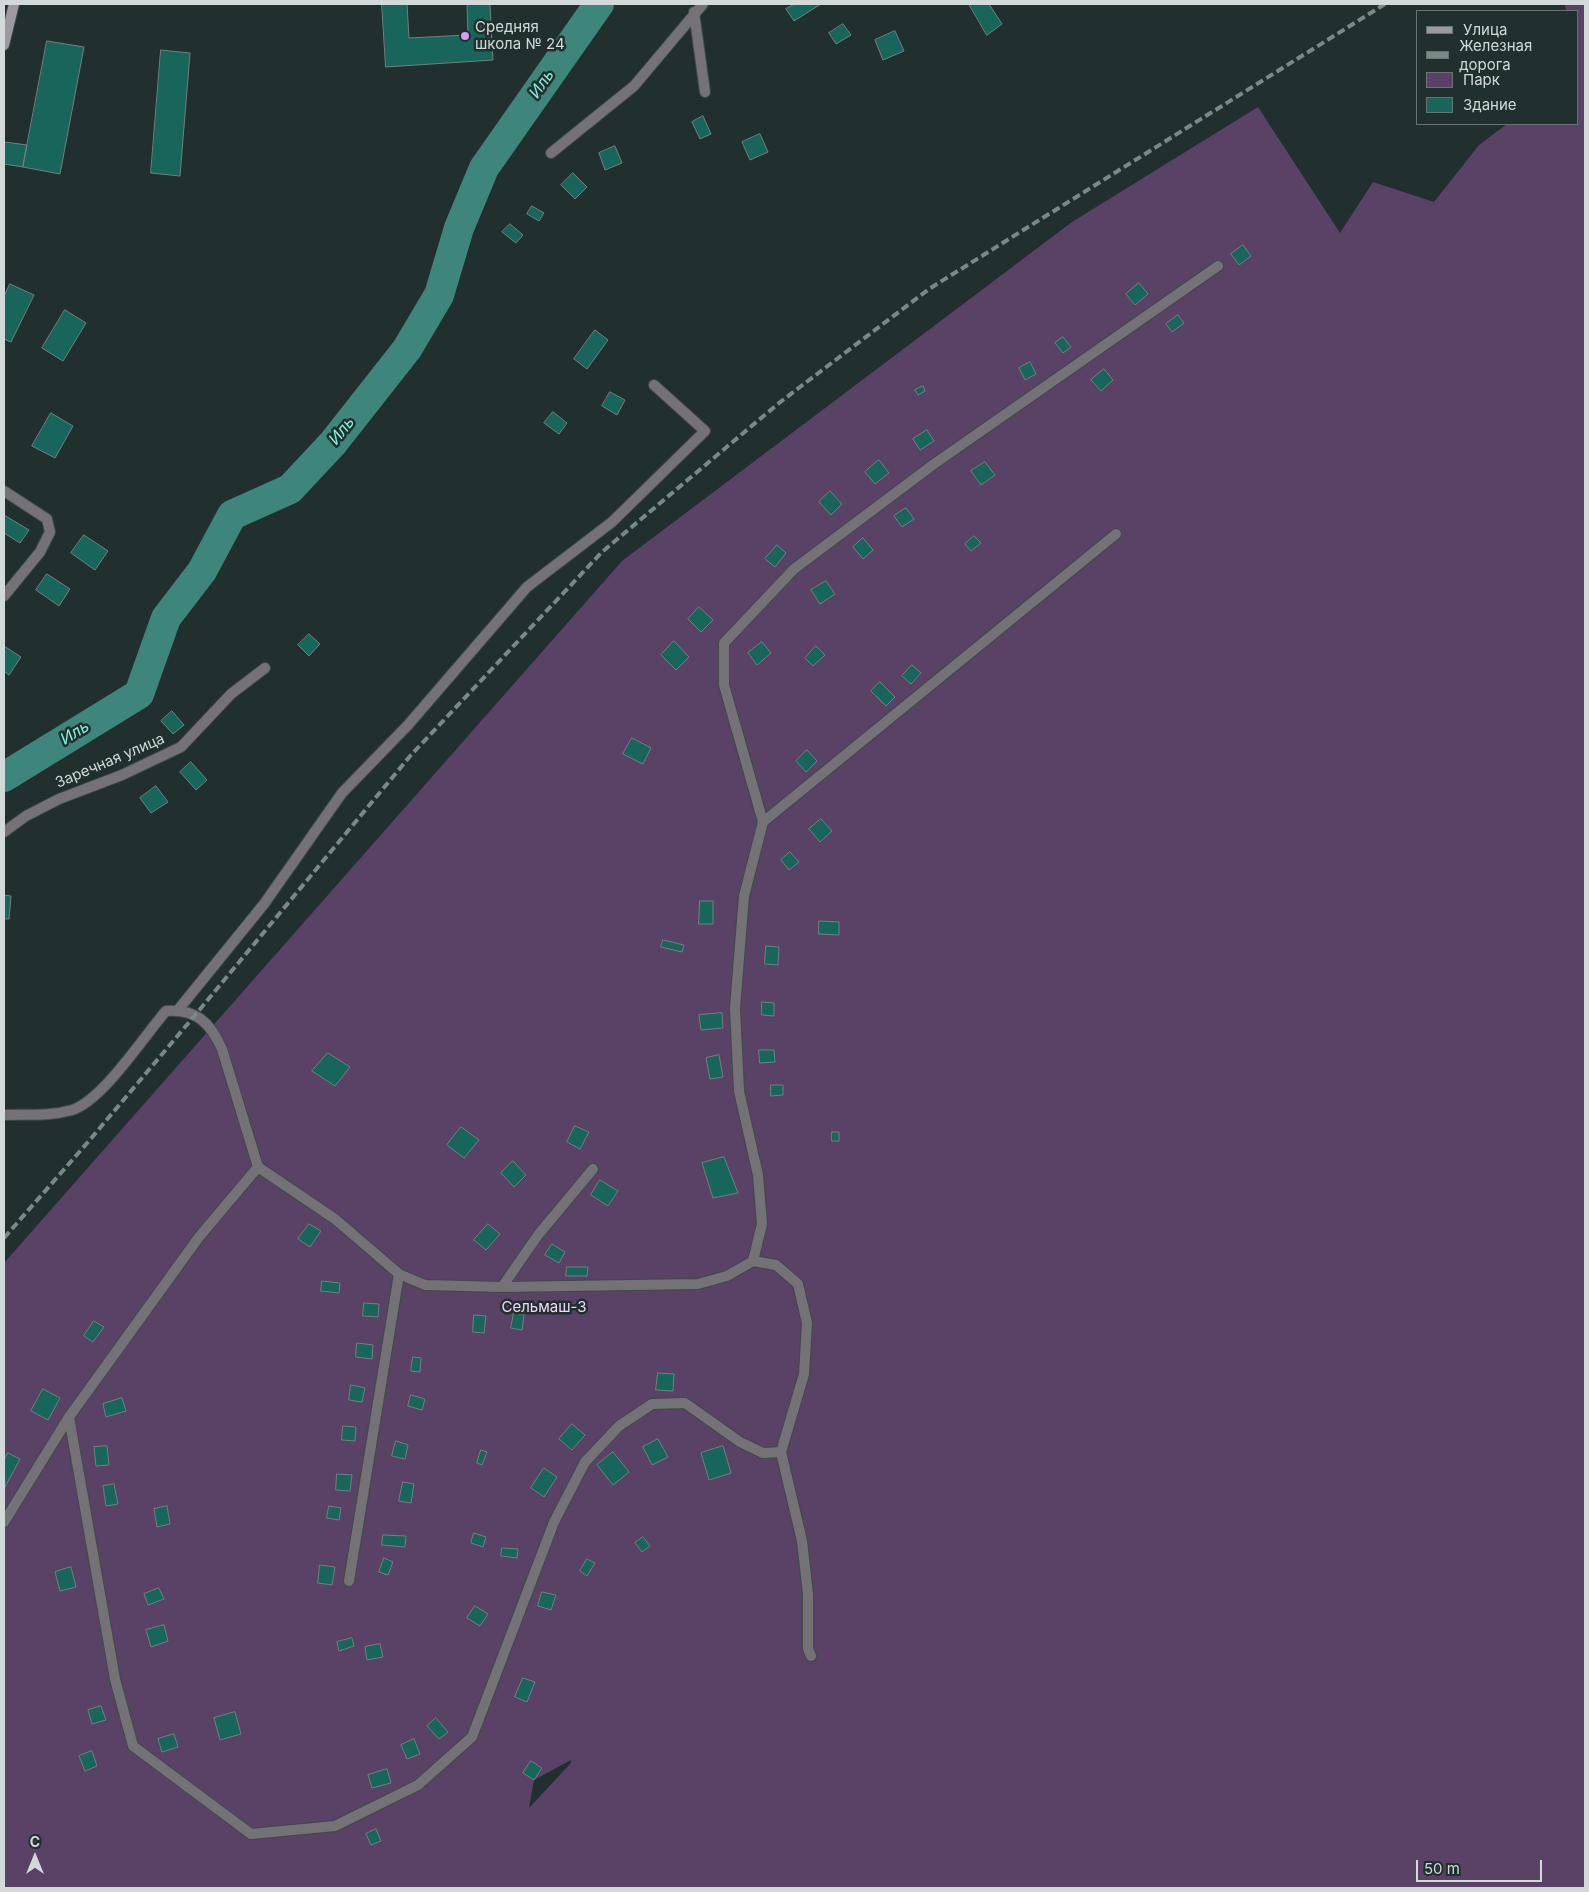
<!DOCTYPE html>
<meta charset="utf-8">
<style>
body{margin:0}
#map{position:relative;width:1589px;height:1892px;overflow:hidden;background:#21302e;font-family:Inter,sans-serif}
canvas{display:block}
.frame{position:absolute;inset:0;border:5px solid #d1dad8;pointer-events:none}
.legend{position:absolute;left:1416px;top:10px;width:162px;height:115px;box-sizing:border-box;background:#21302e;border:1px solid #677472;margin:0;padding:6px 9px;list-style:none;font-size:15px;color:#d1dad8}
.legend li{display:flex;align-items:center;gap:10px;height:25px}
.legend b{width:25px;border:1px solid #677472}
.north{position:absolute;left:10px;top:1832px;width:50px;height:50px;-webkit-text-stroke:4px #21302e;paint-order:stroke;rotate:0deg;font-size:14px;font-weight:700;line-height:20px;text-align:center;color:#d1dad8}
.north::after{content:'';display:block;margin:auto;width:18px;height:22px;background:#d1dad8;clip-path:polygon(50% 0,100% 100%,50% 72%,0 100%)}
.scale{position:absolute;left:1416px;top:1860px;width:126px;height:22px;box-sizing:border-box;border:2px solid #d1dad8;border-top:0;padding-left:6px;font-size:15px;line-height:18px;white-space:nowrap;color:#d1dad8;-webkit-text-stroke:4px #21302e;paint-order:stroke}
</style>
<div id="map">
<canvas width="1589" height="1892"></canvas>
<div class="frame"></div>
<ul class="legend">
<li><b style="height:6px;background:#9e99a1"></b>Улица</li>
<li><b style="height:6px;background:#7c8886"></b>Железная дорога</li>
<li><b style="height:14px;background:#5a4166"></b>Парк</li>
<li><b style="height:14px;background:#18655b"></b>Здание</li>
</ul>
<div class="north">С</div>
<div class="scale">50 m</div>
</div>
<script>
const ctx = document.querySelector('canvas').getContext('2d');
ctx.lineJoin = 'round';
function paint(path, color) { ctx.fillStyle = color; ctx.fill(path, 'evenodd'); }
function stroke(path, color, width, dash) { ctx.strokeStyle = color; ctx.lineWidth = width; ctx.lineCap = dash ? 'butt' : 'round'; ctx.setLineDash(dash || []); ctx.stroke(path); }
function label(font, color, halo, rows, align = 'center') {
  ctx.font = font + ' Inter,sans-serif'; ctx.lineWidth = 5; ctx.setLineDash([]); ctx.textBaseline = 'middle'; ctx.strokeStyle = halo; ctx.fillStyle = color; for (const [text, x, y, turn = 0] of rows) {
    ctx.save(); ctx.translate(x, y); ctx.rotate((+turn || 0) * Math.PI / 180); ctx.textAlign = isNaN(turn) ? turn : align; if (halo) ctx.strokeText(text, 0, 0); ctx.fillText(text, 0, 0); ctx.restore();
  }
}
paint(new Path2D(`
 M 1565,4 L 1585,4 L 1585,1888 L 4,1888 L 4,1263 L 622,561 L 1072,222 L 1258,107 L 1340,233 L 1373,182 L 1434,202 L 1479,145 L 1507,124 L 1578,124 L 1578,11 L 1566,11 ZM 571,1760 L 571,1763 L 529,1808 L 534,1780 Z`), '#5a4166');
stroke(new Path2D(`
 M 4,777 L 139,694 L 166,618 L 202,571 L 232,515 L 290,489 L 333,443 L 407,349 L 439,295 L 459,228 L 484,168 L 599,4`), '#3e867b', 30);
const building = new Path2D(`
 M 382,4 L 407,4 L 409,38 L 468,35 L 467,4 L 490,4 L 493,60 L 386,67 Z
 M 795,4 L 821,4 L 794,21 L 786,9 Z
 M 969,4 L 989,4 L 1002,24 L 987,35 Z
 M 843,24 L 851,35 L 836,44 L 829,33 Z
 M 895,31 L 904,51 L 883,60 L 875,40 Z
 M 47,41 L 84,47 L 60,174 L 23,167 Z
 M 161,50 L 190,53 L 180,176 L 151,173 Z
 M 703,116 L 711,134 L 700,139 L 692,122 Z
 M 760,134 L 768,152 L 750,160 L 742,142 Z
 M 5,142 L 27,145 L 23,167 L 4,164 Z
 M 615,146 L 622,163 L 605,170 L 599,153 Z
 M 573,173 L 587,187 L 575,199 L 561,185 Z
 M 532,206 L 544,213 L 539,221 L 527,214 Z
 M 510,224 L 523,235 L 516,243 L 502,232 Z
 M 1243,245 L 1251,256 L 1239,265 L 1231,254 Z
 M 1139,283 L 1148,294 L 1135,305 L 1126,294 Z
 M 10,284 L 34,295 L 11,342 L 4,339 L 4,297 Z
 M 65,310 L 86,323 L 63,361 L 42,348 Z
 M 1178,315 L 1184,323 L 1172,332 L 1166,324 Z
 M 595,330 L 608,340 L 587,369 L 574,359 Z
 M 1063,337 L 1071,347 L 1063,353 L 1055,343 Z
 M 1030,362 L 1036,374 L 1025,380 L 1019,368 Z
 M 1104,369 L 1113,380 L 1101,391 L 1091,380 Z
 M 923,386 L 925,391 L 918,395 L 915,390 Z
 M 610,392 L 625,400 L 617,415 L 602,406 Z
 M 553,412 L 567,423 L 559,434 L 544,423 Z
 M 51,413 L 73,426 L 55,458 L 32,446 Z
 M 927,430 L 934,441 L 920,450 L 913,439 Z
 M 879,460 L 889,473 L 875,484 L 865,472 Z
 M 985,462 L 995,475 L 981,485 L 971,471 Z
 M 830,491 L 842,504 L 831,515 L 819,502 Z
 M 906,508 L 914,519 L 902,527 L 894,516 Z
 M 4,515 L 29,530 L 20,543 L 4,533 Z
 M 84,535 L 108,551 L 95,570 L 71,553 Z
 M 974,536 L 981,543 L 971,551 L 965,544 Z
 M 863,538 L 873,550 L 863,559 L 853,547 Z
 M 777,545 L 786,553 L 775,567 L 765,559 Z
 M 47,574 L 70,589 L 59,606 L 36,590 Z
 M 826,581 L 835,594 L 820,604 L 811,590 Z
 M 699,607 L 713,620 L 701,632 L 688,619 Z
 M 309,634 L 320,644 L 309,656 L 298,645 Z
 M 674,641 L 689,657 L 676,670 L 661,655 Z
 M 762,642 L 771,653 L 757,665 L 748,653 Z
 M 4,646 L 21,657 L 9,675 L 4,671 Z
 M 816,646 L 825,655 L 813,666 L 805,658 Z
 M 912,665 L 921,673 L 911,684 L 902,676 Z
 M 880,682 L 895,697 L 886,706 L 871,691 Z
 M 172,711 L 184,725 L 173,734 L 161,721 Z
 M 632,738 L 651,748 L 643,764 L 623,754 Z
 M 807,750 L 817,761 L 806,772 L 796,761 Z
 M 191,762 L 207,780 L 196,790 L 180,772 Z
 M 156,786 L 168,802 L 151,813 L 140,798 Z
 M 821,819 L 832,831 L 820,842 L 809,829 Z
 M 790,852 L 799,862 L 789,870 L 781,860 Z
 M 4,895 L 11,896 L 9,919 L 4,919 Z
 M 700,901 L 713,901 L 713,924 L 699,924 Z
 M 819,921 L 839,922 L 839,935 L 819,934 Z
 M 663,940 L 684,945 L 682,952 L 661,947 Z
 M 766,946 L 779,947 L 778,965 L 765,964 Z
 M 762,1002 L 774,1003 L 774,1016 L 762,1015 Z
 M 722,1013 L 723,1028 L 701,1030 L 699,1015 Z
 M 759,1050 L 774,1050 L 775,1062 L 760,1063 Z
 M 328,1053 L 350,1067 L 335,1086 L 312,1071 Z
 M 719,1055 L 723,1077 L 710,1079 L 706,1058 Z
 M 771,1085 L 783,1085 L 783,1095 L 771,1096 Z
 M 575,1126 L 589,1132 L 580,1149 L 567,1142 Z
 M 461,1127 L 479,1140 L 464,1158 L 447,1145 Z
 M 832,1132 L 839,1132 L 839,1141 L 832,1141 Z
 M 724,1157 L 738,1193 L 713,1198 L 702,1163 Z
 M 513,1161 L 526,1175 L 514,1187 L 501,1173 Z
 M 600,1180 L 618,1191 L 608,1206 L 591,1195 Z
 M 309,1224 L 321,1231 L 310,1247 L 298,1239 Z
 M 488,1224 L 500,1234 L 486,1250 L 474,1240 Z
 M 552,1244 L 565,1252 L 559,1263 L 545,1255 Z
 M 567,1267 L 588,1267 L 587,1276 L 566,1276 Z
 M 322,1281 L 340,1283 L 339,1293 L 321,1291 Z
 M 364,1303 L 379,1304 L 378,1317 L 363,1316 Z
 M 514,1313 L 524,1315 L 522,1330 L 511,1328 Z
 M 474,1315 L 486,1316 L 484,1333 L 473,1332 Z
 M 94,1321 L 104,1327 L 93,1342 L 84,1336 Z
 M 357,1343 L 373,1345 L 372,1359 L 356,1357 Z
 M 413,1357 L 421,1358 L 420,1372 L 411,1371 Z
 M 658,1373 L 674,1374 L 673,1391 L 656,1390 Z
 M 351,1385 L 365,1388 L 362,1402 L 349,1400 Z
 M 43,1389 L 60,1398 L 48,1420 L 31,1411 Z
 M 411,1395 L 425,1399 L 422,1410 L 408,1406 Z
 M 122,1398 L 126,1411 L 106,1417 L 103,1404 Z
 M 572,1424 L 585,1435 L 572,1450 L 559,1439 Z
 M 343,1426 L 356,1427 L 355,1441 L 342,1440 Z
 M 658,1439 L 668,1457 L 652,1465 L 643,1447 Z
 M 396,1441 L 408,1445 L 405,1459 L 392,1456 Z
 M 107,1446 L 109,1465 L 96,1466 L 94,1447 Z
 M 723,1446 L 731,1473 L 709,1480 L 701,1453 Z
 M 481,1450 L 487,1452 L 482,1465 L 477,1463 Z
 M 613,1452 L 629,1472 L 613,1485 L 597,1465 Z
 M 8,1453 L 20,1459 L 5,1487 L 4,1461 Z
 M 544,1468 L 557,1477 L 544,1497 L 531,1488 Z
 M 337,1474 L 352,1475 L 350,1491 L 336,1490 Z
 M 403,1482 L 414,1484 L 411,1503 L 399,1501 Z
 M 114,1484 L 118,1504 L 106,1506 L 103,1486 Z
 M 167,1506 L 170,1524 L 157,1527 L 154,1509 Z
 M 329,1506 L 341,1508 L 339,1520 L 327,1518 Z
 M 474,1533 L 486,1537 L 483,1547 L 471,1543 Z
 M 383,1535 L 406,1536 L 405,1547 L 382,1545 Z
 M 643,1537 L 650,1546 L 642,1552 L 635,1543 Z
 M 502,1548 L 518,1549 L 517,1558 L 501,1556 Z
 M 384,1558 L 393,1562 L 388,1575 L 379,1572 Z
 M 587,1559 L 595,1563 L 587,1576 L 580,1571 Z
 M 320,1565 L 335,1567 L 332,1585 L 318,1583 Z
 M 71,1567 L 76,1587 L 60,1591 L 55,1572 Z
 M 159,1588 L 164,1599 L 148,1605 L 144,1594 Z
 M 542,1592 L 556,1595 L 551,1610 L 538,1606 Z
 M 475,1606 L 488,1614 L 480,1626 L 467,1618 Z
 M 164,1625 L 168,1641 L 151,1647 L 146,1630 Z
 M 352,1638 L 354,1646 L 339,1651 L 337,1642 Z
 M 380,1644 L 383,1657 L 367,1660 L 365,1647 Z
 M 523,1678 L 535,1682 L 527,1702 L 515,1697 Z
 M 101,1706 L 106,1720 L 92,1724 L 88,1710 Z
 M 235,1712 L 241,1734 L 220,1740 L 214,1718 Z
 M 436,1718 L 448,1732 L 439,1739 L 427,1726 Z
 M 174,1734 L 178,1747 L 162,1752 L 158,1739 Z
 M 414,1739 L 420,1754 L 407,1759 L 401,1745 Z
 M 92,1751 L 97,1766 L 85,1771 L 79,1756 Z
 M 531,1761 L 542,1768 L 534,1780 L 523,1773 Z
 M 387,1769 L 391,1783 L 372,1788 L 368,1775 Z
 M 376,1829 L 381,1841 L 371,1845 L 366,1834 Z`);
paint(building, '#18655b');
stroke(building, '#70817e', 1);
const lane = new Path2D(`
 M 694,12 L 705,92
 M 763,822 L 724,685 L 724,643 L 794,569 L 934,464 L 1218,266
 M 178,1010 L 264,904 L 342,793 L 408,725 L 527,587 L 612,522 L 705,431 L 654,385
 M 4,1115 C 28,1114 47,1117 72,1110 C 103,1100 144,1036 166,1011 C 196,1009 210,1022 222,1049 L 258,1167 L 335,1219 L 399,1274 L 425,1285 L 502,1287 L 698,1284 L 727,1276 L 753,1261 L 776,1265 L 798,1284 L 807,1323 L 804,1374 L 781,1452 L 802,1541 L 808,1594 L 808,1649 L 811,1656
 M 753,1261 L 762,1224 L 758,1175 L 739,1091 L 735,1008 L 744,896 L 763,822 L 1116,534
 M 502,1287 L 538,1235 L 593,1169
 M 69,1417 L 115,1679 L 133,1746 L 251,1834 L 335,1826 L 418,1785 L 472,1737 L 554,1522 L 585,1462 L 619,1426 L 652,1404 L 685,1403 L 740,1442 L 763,1453 L 781,1452
 M 4,1522 L 69,1417 L 199,1237 L 258,1167
 M 349,1581 L 399,1274`);
const street = new Path2D(`
 M 551,153 L 634,86 L 703,4
 M 4,491 L 47,519 L 50,532 L 40,552 L 4,596
 M 4,832 L 26,816 L 59,799 L 122,775 L 181,747 L 231,694 L 265,668`);
const secondary = new Path2D(`
 M 4,45 L 14,4`);
stroke(lane, '#3d4b49', 12);
stroke(street, '#3d4b49', 12);
stroke(secondary, '#3d4b49', 12);
stroke(lane, '#757277', 10);
stroke(street, '#757277', 10);
stroke(secondary, '#9e99a1', 10);
stroke(new Path2D(`
 M 4,1238 L 88,1142 L 196,1014 L 411,755 L 602,552 L 779,403 L 929,289 L 1385,4`), '#7c8886', 4, [8, 4]);
for (const [x, y, r, color] of [
 [465,36,5,"#d99af7"]
]) { const dot = new Path2D(); dot.arc(x, y, r, 0, 2 * Math.PI); ctx.fillStyle = color; ctx.fill(dot); stroke(dot, '#21302e', 2); }
label('15px', '#d1dad8', '#21302e', [
 ["Средняя",475,27],
 ["школа № 24",475,44]
], 'left');
label('15px', '#d1dad8', '#21302e', [
 ["Заречная улица",110,761,-23]
]);
label('15px', '#f1d6ff', '#21302e', [
 ["Сельмаш-3",544,1307]
]);
label('italic 16px', '#83f0df', '#21302e', [
 ["Иль",542,84,-55],
 ["Иль",342,431,-51],
 ["Иль",75,733,-31]
]);
</script>
